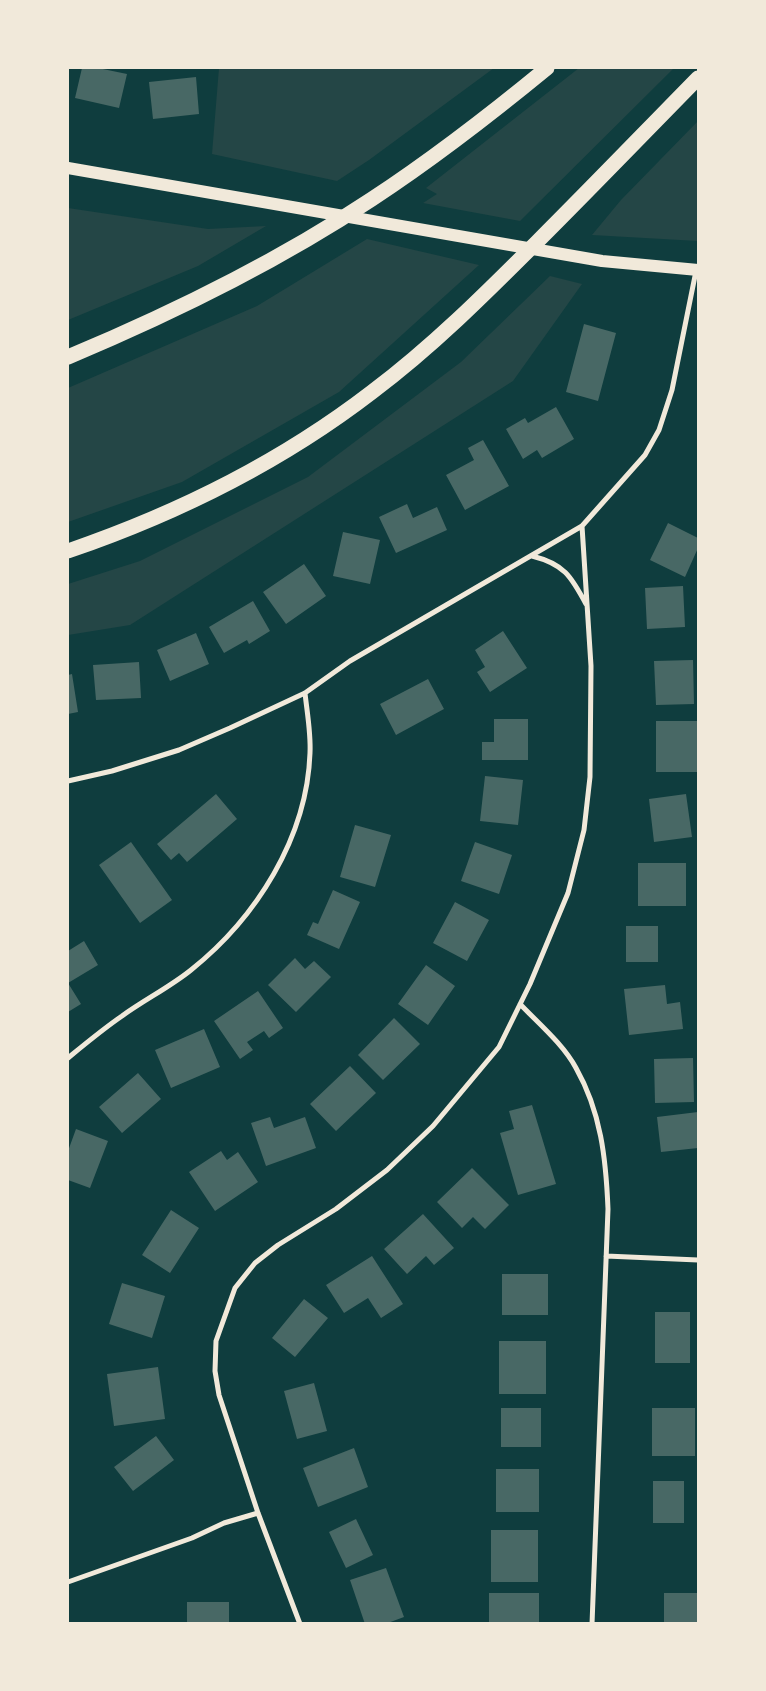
<!DOCTYPE html>
<style>
body{margin:0}
#map{position:relative;width:766px;height:1691px;overflow:hidden;background:#0f3d3e;font-family:Georgia,serif}
canvas{display:block}
.frame{position:absolute;inset:0;border:69px solid #f1e9da;pointer-events:none}
</style>
<div id="map">
<canvas width="766" height="1691"></canvas>
<div class="frame"></div>
</div>
<script>
const ctx = document.querySelector('canvas').getContext('2d');
ctx.lineJoin = 'round';
function paint(path, color) { ctx.fillStyle = color; ctx.fill(path, 'evenodd'); }
function stroke(path, color, width, dash) { ctx.strokeStyle = color; ctx.lineWidth = width; ctx.lineCap = dash ? 'butt' : 'round'; ctx.setLineDash(dash || []); ctx.stroke(path); }
paint(new Path2D(`
 M 219,68 L 494,68 L 369,160 L 337,181 L 212,154 Z
 M 579,68 L 674,68 L 520,221 L 423,203 L 437,194 L 426,188 Z
 M 698,121 L 698,241 L 592,235 L 621,200 Z
 M 68,208 L 208,229 L 266,226 L 198,266 L 68,320 Z
 M 367,239 L 479,265 L 339,392 L 182,482 L 68,522 L 68,388 L 257,306 Z
 M 550,276 L 582,284 L 513,381 L 130,625 L 68,635 L 68,584 L 140,561 L 308,477 L 461,362 Z`), '#244646');
paint(new Path2D(`
 M 82,68 L 98,68 L 127,74 L 119,108 L 75,98 Z
 M 196,77 L 199,114 L 153,119 L 149,82 Z
 M 584,324 L 616,333 L 598,401 L 566,392 Z
 M 556,407 L 574,439 L 542,458 L 537,450 L 523,459 L 506,429 L 525,418 L 528,423 Z
 M 483,440 L 509,486 L 465,510 L 446,475 L 474,460 L 468,448 Z
 M 407,504 L 413,518 L 437,507 L 447,530 L 396,553 L 379,517 Z
 M 668,523 L 698,538 L 698,548 L 685,577 L 650,560 Z
 M 343,532 L 380,540 L 370,584 L 333,576 Z
 M 304,564 L 326,596 L 286,624 L 263,592 Z
 M 683,586 L 685,627 L 647,629 L 645,588 Z
 M 253,601 L 270,631 L 249,644 L 247,640 L 224,653 L 209,627 Z
 M 503,631 L 527,668 L 490,692 L 477,672 L 485,667 L 475,650 Z
 M 196,633 L 209,664 L 170,681 L 157,650 Z
 M 693,660 L 694,704 L 656,705 L 654,661 Z
 M 139,662 L 141,698 L 96,700 L 93,665 Z
 M 72,674 L 78,712 L 68,714 L 68,675 Z
 M 428,679 L 444,709 L 396,735 L 380,704 Z
 M 494,719 L 528,719 L 528,760 L 482,760 L 482,742 L 494,742 Z
 M 656,721 L 698,721 L 698,772 L 656,772 Z
 M 485,776 L 523,780 L 518,825 L 480,821 Z
 M 216,794 L 237,819 L 187,862 L 179,853 L 171,860 L 157,844 Z
 M 686,794 L 692,837 L 654,842 L 649,799 Z
 M 355,825 L 391,835 L 375,887 L 340,877 Z
 M 131,842 L 172,900 L 140,923 L 99,865 Z
 M 475,842 L 512,855 L 499,894 L 461,881 Z
 M 638,863 L 686,863 L 686,906 L 638,906 Z
 M 333,890 L 360,902 L 339,949 L 307,935 L 313,922 L 318,924 Z
 M 455,902 L 489,920 L 467,961 L 433,943 Z
 M 626,926 L 658,926 L 658,962 L 626,962 Z
 M 84,941 L 98,965 L 68,983 L 81,1004 L 68,1012 L 68,951 Z
 M 295,958 L 305,969 L 314,961 L 331,977 L 296,1012 L 268,985 Z
 M 426,965 L 455,986 L 428,1025 L 398,1004 Z
 M 665,985 L 667,1004 L 680,1002 L 683,1029 L 629,1035 L 624,989 Z
 M 258,991 L 283,1028 L 269,1038 L 264,1031 L 247,1042 L 253,1050 L 240,1059 L 214,1021 Z
 M 394,1018 L 420,1044 L 383,1080 L 358,1055 Z
 M 204,1029 L 220,1067 L 171,1088 L 155,1050 Z
 M 693,1058 L 694,1102 L 655,1103 L 654,1059 Z
 M 350,1066 L 376,1093 L 336,1131 L 310,1104 Z
 M 138,1073 L 161,1099 L 122,1133 L 99,1107 Z
 M 532,1105 L 556,1184 L 518,1195 L 500,1133 L 514,1129 L 509,1111 Z
 M 698,1112 L 698,1148 L 661,1152 L 657,1117 Z
 M 270,1117 L 274,1128 L 305,1117 L 316,1148 L 266,1166 L 251,1123 Z
 M 76,1129 L 108,1141 L 90,1188 L 68,1180 L 68,1151 Z
 M 221,1151 L 227,1160 L 238,1152 L 258,1182 L 215,1211 L 189,1172 Z
 M 472,1168 L 509,1205 L 485,1229 L 473,1217 L 462,1228 L 437,1202 Z
 M 171,1210 L 199,1228 L 170,1273 L 142,1255 Z
 M 423,1214 L 454,1248 L 434,1265 L 426,1256 L 407,1274 L 384,1249 Z
 M 372,1256 L 403,1304 L 381,1318 L 368,1298 L 344,1313 L 326,1285 Z
 M 502,1274 L 548,1274 L 548,1315 L 502,1315 Z
 M 122,1283 L 165,1296 L 152,1338 L 109,1324 Z
 M 304,1299 L 328,1318 L 295,1357 L 272,1338 Z
 M 655,1312 L 690,1312 L 690,1363 L 655,1363 Z
 M 499,1341 L 546,1341 L 546,1394 L 499,1394 Z
 M 158,1367 L 165,1419 L 114,1426 L 107,1374 Z
 M 314,1383 L 327,1431 L 297,1439 L 284,1391 Z
 M 501,1408 L 541,1408 L 541,1447 L 501,1447 Z
 M 652,1408 L 695,1408 L 695,1456 L 652,1456 Z
 M 156,1436 L 174,1460 L 133,1491 L 114,1467 Z
 M 354,1448 L 368,1487 L 318,1507 L 303,1468 Z
 M 496,1469 L 539,1469 L 539,1512 L 496,1512 Z
 M 653,1481 L 684,1481 L 684,1523 L 653,1523 Z
 M 356,1519 L 373,1555 L 346,1568 L 329,1532 Z
 M 491,1530 L 538,1530 L 538,1582 L 491,1582 Z
 M 386,1568 L 404,1617 L 385,1624 L 365,1624 L 350,1580 Z
 M 489,1593 L 539,1593 L 539,1622 L 489,1622 Z
 M 664,1593 L 698,1593 L 698,1624 L 664,1624 Z
 M 187,1602 L 229,1602 L 229,1624 L 187,1624 Z`), '#486865');
stroke(new Path2D(`
 M 532,556 C 564,564 571,576 586,604
 M 68,781 L 112,771 L 179,750 L 230,728 L 305,693 L 350,661 L 582,526 L 645,455 L 659,430 L 672,390 L 696,271
 M 520,1004 C 539,1024 563,1044 576,1068 C 601,1112 606,1159 608,1209 L 592,1624
 M 68,1058 C 85,1044 103,1029 122,1016 C 144,1000 170,987 191,970 C 256,918 307,838 310,753 C 311,733 307,712 305,693
 M 606,1256 L 698,1260
 M 68,1582 L 192,1538 L 224,1523 L 258,1513
 M 300,1624 L 258,1513 L 219,1395 L 215,1371 L 216,1341 L 235,1288 L 255,1263 L 278,1245 L 336,1209 L 387,1170 L 433,1126 L 499,1047 L 530,984 L 568,893 L 584,830 L 590,777 L 591,666 L 582,526`), '#f1e9da', 5);
stroke(new Path2D(`
 M 68,168 L 602,261 L 698,270`), '#f1e9da', 12);
stroke(new Path2D(`
 M 68,357 C 173,313 277,262 372,199 C 433,159 491,114 547,68
 M 68,551 C 176,514 281,462 372,392 C 432,347 485,294 538,241 C 592,187 645,132 698,78`), '#f1e9da', 15);
</script>
